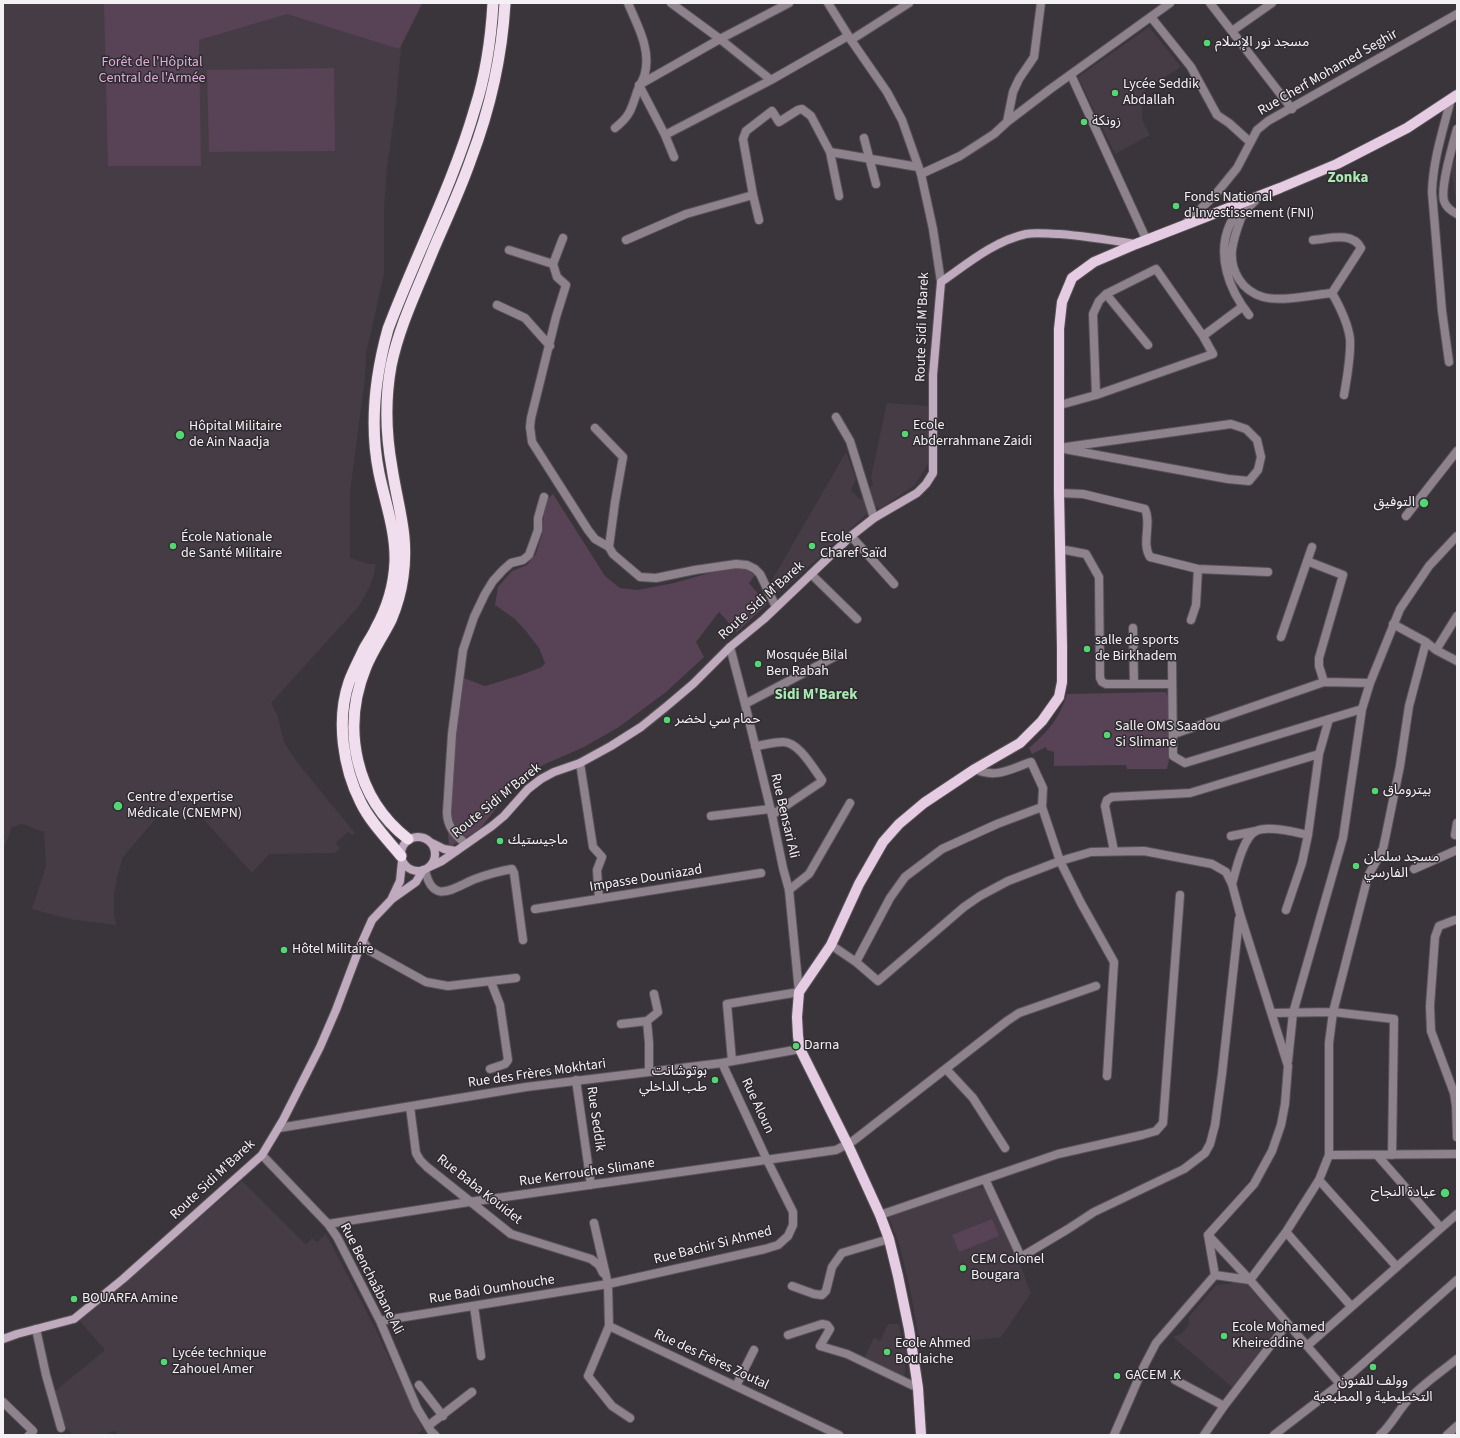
<!DOCTYPE html>
<meta charset="utf-8">
<style>
body{margin:0}
#map{position:relative;width:1460px;height:1438px;overflow:hidden;background:#3a353a;font-family:"Source Sans 3",sans-serif}
canvas{display:block}
.frame{position:absolute;inset:0;border:4px solid #f4f1f4;pointer-events:none}
</style>
<div id="map">
<canvas width="1460" height="1438"></canvas>
<div class="frame"></div>
</div>
<script>
const ctx = document.querySelector('canvas').getContext('2d');
ctx.lineJoin = 'round';
function paint(path, color) { ctx.fillStyle = color; ctx.fill(path, 'evenodd'); }
function stroke(path, color, width, dash) { ctx.strokeStyle = color; ctx.lineWidth = width; ctx.lineCap = dash ? 'butt' : 'round'; ctx.setLineDash(dash || []); ctx.stroke(path); }
function label(font, color, halo, rows, align = 'center') {
  ctx.font = font + ' "Source Sans 3","Noto Sans Arabic",sans-serif'; ctx.lineWidth = 3; ctx.setLineDash([]); ctx.textBaseline = 'middle'; ctx.strokeStyle = halo; ctx.fillStyle = color; for (const [text, x, y, turn = 0] of rows) {
    ctx.save(); ctx.translate(x, y); ctx.rotate((+turn || 0) * Math.PI / 180); ctx.textAlign = isNaN(turn) ? turn : align; if (halo) ctx.strokeText(text, 0, 0); ctx.fillText(text, 0, 0); ctx.restore();
  }
}
paint(new Path2D(`
 M 3,3 L 423,3 L 401,47 L 396,104 L 387,168 L 384,209 L 384,274 L 366,354 L 365,377 L 350,492 L 350,558 L 369,564 L 376,564 L 374,575 L 369,588 L 359,606 L 271,703 L 277,714 L 284,742 L 296,761 L 355,833 L 352,835 L 348,832 L 336,843 L 340,848 L 335,853 L 269,854 L 252,873 L 196,811 L 187,815 L 178,816 L 169,814 L 163,810 L 123,857 L 117,877 L 114,896 L 114,913 L 116,925 L 69,919 L 32,909 L 46,866 L 44,832 L 22,824 L 12,827 L 3,851 Z
 M 1149,27 L 1181,67 L 1146,89 L 1142,98 L 1142,119 L 1150,135 L 1115,154 L 1078,77 Z
 M 1457,155 L 1457,209 L 1451,168 Z
 M 887,403 L 930,406 L 929,462 L 915,485 L 880,509 L 873,505 L 866,493 L 873,484 L 871,477 Z
 M 846,452 L 856,479 L 851,490 L 860,500 L 863,497 L 869,512 L 785,588 L 777,593 L 772,580 Z
 M 242,1181 L 306,1245 L 312,1238 L 317,1242 L 326,1234 L 374,1326 L 423,1430 L 415,1435 L 118,1435 L 115,1431 L 103,1435 L 73,1435 L 64,1426 L 54,1392 L 105,1350 L 79,1320 L 146,1264 Z
 M 972,1186 L 991,1190 L 1031,1293 L 1001,1337 L 920,1347 L 911,1294 L 899,1243 L 889,1218 L 900,1213 Z
 M 1245,1282 L 1280,1323 L 1233,1388 L 1173,1337 L 1181,1334 L 1189,1325 L 1189,1317 L 1216,1285 Z
 M 888,1324 L 899,1324 L 902,1342 L 908,1355 L 906,1358 L 904,1379 L 864,1359 L 874,1337 L 880,1341 Z`), '#463c45');
paint(new Path2D(`
 M 104,3 L 422,3 L 399,49 L 287,14 L 199,40 L 201,166 L 108,166 Z
 M 334,68 L 335,151 L 209,152 L 207,70 Z
 M 553,494 L 605,576 L 620,588 L 638,590 L 674,583 L 731,567 L 744,569 L 755,575 L 749,583 L 767,604 L 737,632 L 719,612 L 696,642 L 704,657 L 666,692 L 619,727 L 584,747 L 543,765 L 495,797 L 498,806 L 479,830 L 449,847 L 447,821 L 461,677 L 485,686 L 521,675 L 542,667 L 545,663 L 539,648 L 525,630 L 515,619 L 495,605 L 498,587 L 512,571 L 527,565 L 536,554 L 542,534 L 545,502 Z
 M 1166,692 L 1169,701 L 1170,755 L 1167,769 L 1127,769 L 1126,765 L 1054,766 L 1054,752 L 1047,750 L 1046,747 L 1032,754 L 1029,748 C 1048,732 1060,717 1067,694 Z
 M 992,1219 L 999,1236 L 959,1252 L 952,1235 Z`), '#584256');
const minor = new Path2D(`
 M 671,3 L 720,39 L 771,80
 M 789,3 L 720,39 L 639,85 L 665,135 L 771,80 L 848,36
 M 1210,3 L 1292,109
 M 1151,17 L 1191,67 L 1217,115 L 1229,123 L 1250,142
 M 1232,31 L 1272,3
 M 851,40 L 909,3
 M 1071,75 L 1147,241
 M 1007,122 L 1013,92 L 1019,79 L 1034,57 L 1041,3
 M 615,128 C 630,116 631,110 637,92 C 639,86 644,79 645,73 C 651,48 637,25 628,3
 M 665,135 L 674,157
 M 864,138 L 876,184
 M 830,152 L 918,167
 M 921,174 L 960,156 L 994,134 L 1007,122 L 1049,90 L 1170,3
 M 1259,197 C 1253,203 1245,210 1241,218 C 1238,226 1233,242 1232,250 C 1230,271 1242,291 1263,297 C 1281,302 1313,295 1332,293 L 1361,248 C 1352,231 1329,239 1313,240
 M 1243,203 C 1239,210 1234,217 1230,224 C 1216,255 1229,290 1249,315
 M 759,220 L 753,195 L 743,139 L 746,131 L 772,111 L 779,122 L 798,110 L 802,109 L 811,116 L 830,152 L 839,196
 M 1186,223 L 1215,195 L 1237,168 L 1257,130 L 1268,121 L 1457,14
 M 626,240 L 686,214 L 753,195
 M 509,250 L 553,264 L 557,277 L 566,285 L 556,317 L 531,418 L 530,427 L 532,442 L 588,530 L 595,539 L 609,547 L 613,554 L 640,577 L 656,578 L 695,570 L 736,564 L 747,565 L 755,569 L 760,574 L 776,607
 M 553,264 L 563,238
 M 1332,293 C 1340,307 1348,323 1350,339 C 1351,357 1347,377 1344,395
 M 1106,294 L 1148,345
 M 497,305 L 525,318 L 550,346
 M 1203,336 L 1242,307
 M 1449,362 L 1442,311 L 1432,192 C 1433,160 1443,130 1451,99
 M 1060,405 L 1096,395 L 1213,354 L 1203,336 L 1156,269 L 1106,294 L 1099,301 L 1093,314 L 1096,395
 M 836,417 L 850,441 L 874,518
 M 1231,424 L 1246,429 L 1257,440 L 1261,457 L 1258,470 L 1249,481 L 1228,479 L 1059,448 Z
 M 595,428 L 623,457 L 615,502 L 609,547
 M 1059,493 L 1083,494 L 1145,509 C 1152,524 1141,543 1150,557 L 1198,569 L 1268,572
 M 1406,516 L 1457,451
 M 851,536 L 894,584
 M 1060,549 L 1086,554 L 1099,577 L 1100,678 L 1102,682 L 1106,684 L 1172,684
 M 1307,561 L 1343,575 L 1319,658 L 1319,666 L 1324,682
 M 811,574 L 857,619
 M 1191,620 L 1196,605 L 1198,569
 M 1393,624 L 1426,642 L 1436,650 L 1457,661
 M 1133,628 L 1134,684
 M 1281,637 L 1312,547
 M 1436,650 L 1457,616
 M 1172,660 L 1173,756 L 1185,763 L 1362,709
 M 745,704 L 838,655
 M 1174,734 L 1324,682 L 1370,683
 M 755,746 C 764,745 774,742 783,742 C 799,742 813,768 822,780 L 821,782 L 772,815
 M 580,763 L 593,847 L 602,857 L 597,870 L 599,899
 M 711,816 L 770,809
 M 1455,835 L 1457,823
 M 1231,836 L 1256,831
 M 466,844 C 455,835 447,827 447,812 L 452,734 L 463,650 L 474,617 L 485,594 L 493,581 L 503,570 L 511,563 L 523,560 L 529,555 L 538,530 L 538,518 L 544,497
 M 1114,851 L 1105,806 L 1107,800 L 1112,797 L 1190,793 L 1319,754
 M 1414,869 L 1457,850
 M 425,870 C 433,906 453,888 475,879 C 486,875 500,871 512,869 L 514,873 L 523,940
 M 1232,884 C 1236,870 1243,837 1256,831 C 1268,825 1295,832 1308,835
 M 789,890 L 809,874 L 850,803
 M 535,909 L 761,873
 M 1286,910 L 1302,863 L 1308,835 L 1319,754 L 1329,719
 M 1457,920 L 1455,920 L 1439,926 L 1435,937 L 1430,1006 L 1431,1031 L 1454,1093 L 1456,1106 L 1457,1137
 M 363,941 L 370,951 L 426,982 L 448,986 L 516,978
 M 831,945 L 856,962 L 878,981 L 964,907 L 980,896 L 1008,881 L 1060,861 L 1042,807 L 1043,788 L 1031,762 C 1010,769 996,779 975,769
 M 856,962 L 890,898 L 905,877 L 942,849 L 997,824 L 1042,807
 M 1272,1013 L 1333,1012 L 1394,1019 L 1392,1155
 M 647,1021 L 649,1043 L 649,1071
 M 621,1024 L 647,1021 L 658,1012 L 654,994
 M 732,1061 L 727,1004 L 799,992
 M 1288,1061 L 1293,1013 L 1343,838 L 1362,709 L 1370,683 L 1400,609 L 1429,566 L 1457,536
 M 490,1069 L 505,1064 L 508,1060 L 500,1005 L 491,982
 M 946,1069 L 973,1098 L 1005,1148
 M 1107,1076 L 1114,962 L 1081,903 L 1060,861 L 1091,852 L 1144,851 L 1212,864 L 1226,872 L 1232,884 L 1240,914 L 1288,1066 L 1285,1104 L 1281,1125 L 1272,1151 L 1254,1184 L 1208,1235
 M 576,1080 L 591,1185
 M 410,1107 L 416,1153 L 420,1160 L 427,1167 L 511,1234 L 591,1259 L 599,1265 L 603,1273
 M 262,1155 L 328,1224 L 337,1237 L 380,1321 L 417,1408 L 431,1431 L 435,1435
 M 1329,1155 L 1457,1154
 M 1377,1155 L 1441,1228
 M 985,1179 L 1021,1257 L 1068,1229 L 1094,1212 L 1184,1169 L 1205,1153 L 1210,1144 L 1215,1125 L 1222,1074 L 1239,919
 M 1319,1180 L 1397,1267
 M 880,1215 L 1058,1154 L 1142,1135 L 1156,1131 L 1163,1123 L 1180,895
 M 594,1223 L 608,1284 L 609,1326 L 839,1435
 M 328,1224 L 469,1202 L 836,1150 L 853,1141 L 1007,1021 L 1019,1013 L 1096,986
 M 1286,1232 L 1351,1306
 M 1208,1235 L 1250,1280
 M 1215,1275 L 1250,1280
 M 792,1286 L 814,1294 L 822,1295 L 826,1291 L 832,1267 L 842,1253 L 889,1239
 M 474,1306 L 481,1356
 M 380,1321 L 608,1284 L 765,1249 L 778,1245 L 788,1236 L 793,1225 L 793,1212 L 767,1160 L 722,1063
 M 609,1326 L 588,1376 L 612,1406 L 630,1418
 M 36,1329 L 46,1375 L 61,1428
 M 788,1335 L 822,1324 L 827,1325 L 830,1329 L 820,1346 L 847,1354 L 918,1388
 M 1307,1346 L 1457,1214
 M 1175,1380 L 1224,1406
 M 1340,1384 L 1250,1280 L 1286,1232 L 1319,1180 L 1329,1155 L 1329,1043 L 1333,1012 L 1368,876 L 1383,849 L 1400,766 L 1409,706 L 1426,642
 M 419,1385 L 443,1416
 M 736,1386 L 754,1350
 M 3,1402 L 33,1431 L 29,1435
 M 428,1426 L 472,1392
 M 1114,1435 L 1144,1366 L 1156,1343 L 1215,1275 L 1208,1235
 M 1204,1435 L 1224,1406 L 1287,1324
 M 1274,1435 L 1340,1384 L 1457,1280
 M 1380,1435 C 1391,1426 1399,1409 1409,1399 C 1423,1384 1441,1372 1457,1359
 M 1447,1435 L 1457,1426`);
const tertiary = new Path2D(`
 M 828,3 L 851,40 L 887,92 L 902,120 L 921,174 L 933,229 L 941,282
 M 1457,129 C 1453,144 1440,187 1444,201 C 1446,207 1451,211 1457,214
 M 730,647 L 745,704 L 772,815 L 783,868 L 789,890 L 799,992
 M 279,1128 L 526,1087 L 722,1063 L 800,1049`);
const secondary = new Path2D(`
 M401 854a17 17 0 1 1 34 0a17 17 0 1 1-34 0Z
 M 432,843 L 444,849 L 456,851
 M 429,867 L 442,861 L 492,826 L 504,816 L 528,789 L 541,779 L 554,772 L 580,763 L 611,746 L 641,727 L 667,706 L 693,684 L 730,647 L 764,619 L 851,536 L 874,518 L 917,493 L 926,484 L 933,473 L 933,375 L 941,282 C 967,264 994,241 1026,234 C 1036,232 1049,234 1059,234 C 1085,236 1110,240 1135,244
 M 392,898 L 400,881 L 402,861
 M 3,1339 L 17,1334 L 74,1319 L 123,1279 L 262,1155 L 283,1120 L 320,1047 L 336,1010 L 359,949 L 372,920 L 392,899 L 416,882 L 423,870`);
const primary = new Path2D(`
 M 921,1435 L 918,1388 L 909,1329 L 898,1276 L 889,1239 L 880,1215 L 848,1145 L 800,1049 L 798,1036 L 797,1017 L 799,992 L 831,945 L 859,884 L 883,842 L 899,824 L 924,803 L 975,769 L 1020,743 L 1042,721 L 1059,697 L 1062,682 L 1062,647 L 1059,493 L 1059,329 L 1062,302 L 1072,278 L 1094,262 L 1136,244 L 1280,188 L 1337,164 L 1407,128 L 1457,95`);
const trunk = new Path2D(`
 M 408,839 C 355,798 341,728 366,667 C 373,650 383,636 391,620 C 397,606 401,592 403,577 C 409,535 398,508 392,468 C 386,435 385,399 391,366 C 399,327 417,290 432,253 C 445,222 460,191 471,159 C 490,109 502,56 505,3
 M 401,856 C 387,839 371,823 361,803 C 343,768 336,720 349,682 C 353,671 359,660 364,649 C 368,642 373,635 376,628 C 387,608 394,585 395,562 C 396,531 385,502 379,473 C 369,424 375,376 388,329 C 416,255 453,184 475,108 C 486,74 491,38 493,3`);
stroke(minor, '#585358', 10);
stroke(tertiary, '#585358', 10);
stroke(secondary, '#585358', 10);
stroke(primary, '#585358', 12);
stroke(trunk, '#585358', 13);
stroke(minor, '#8e828d', 8);
stroke(tertiary, '#8e828d', 8);
stroke(secondary, '#bfabbd', 8);
stroke(primary, '#e5cce3', 10);
stroke(trunk, '#f0deee', 11);
for (const [x, y, r, color] of [
 [1207,43,4,"#53d673"],
 [1115,93,4,"#53d673"],
 [1084,122,4,"#53d673"],
 [1176,206,4,"#53d673"],
 [905,434,4,"#53d673"],
 [180,435,5,"#53d673"],
 [1424,503,5,"#53d673"],
 [173,546,4,"#53d673"],
 [812,546,4,"#53d673"],
 [1087,649,4,"#53d673"],
 [758,664,4,"#53d673"],
 [667,720,4,"#53d673"],
 [1107,735,4,"#53d673"],
 [1375,791,4,"#53d673"],
 [118,806,5,"#53d673"],
 [500,841,4,"#53d673"],
 [1356,866,4,"#53d673"],
 [284,950,4,"#53d673"],
 [796,1046,4,"#53d673"],
 [715,1080,4,"#53d673"],
 [1445,1193,5,"#53d673"],
 [963,1268,4,"#53d673"],
 [74,1299,4,"#53d673"],
 [1224,1336,4,"#53d673"],
 [887,1352,4,"#53d673"],
 [164,1362,4,"#53d673"],
 [1373,1367,4,"#53d673"],
 [1117,1376,4,"#53d673"]
]) { const dot = new Path2D(); dot.arc(x, y, r, 0, 2 * Math.PI); ctx.fillStyle = color; ctx.fill(dot); stroke(dot, '#302b30', 1.5); }
label('14px', '#f4f1f4', '#302b30', [
 ["مسجد نور الإسلام",1215,43],
 ["Lycée Seddik",1123,85],
 ["Abdallah",1123,101],
 ["زونكة",1092,122],
 ["Fonds National",1184,198],
 ["d'Investissement (FNI)",1184,214],
 ["Ecole",913,426],
 ["Abderrahmane Zaidi",913,442],
 ["Hôpital Militaire",189,427],
 ["de Ain Naadja",189,443],
 ["التوفيق",1415,503,"right"],
 ["École Nationale",181,538],
 ["de Santé Militaire",181,554],
 ["Ecole",820,538],
 ["Charef Saïd",820,554],
 ["salle de sports",1095,641],
 ["de Birkhadem",1095,657],
 ["Mosquée Bilal",766,656],
 ["Ben Rabah",766,672],
 ["حمام سي لخضر",675,720],
 ["Salle OMS Saadou",1115,727],
 ["Si Slimane",1115,743],
 ["بيتروماق",1383,791],
 ["Centre d'expertise",127,798],
 ["Médicale (CNEMPN)",127,814],
 ["ماجيستيك",508,841],
 ["مسجد سلمان",1364,858],
 ["الفارسي",1364,874],
 ["Hôtel Militaire",292,950],
 ["Darna",804,1046],
 ["بوتوشانت",707,1072,"right"],
 ["طب الداخلي",707,1088,"right"],
 ["عيادة النجاح",1436,1193,"right"],
 ["CEM Colonel",971,1260],
 ["Bougara",971,1276],
 ["BOUARFA Amine",82,1299],
 ["Ecole Mohamed",1232,1328],
 ["Kheireddine",1232,1344],
 ["Ecole Ahmed",895,1344],
 ["Boulaiche",895,1360],
 ["Lycée technique",172,1354],
 ["Zahouel Amer",172,1370],
 ["GACEM .K",1125,1376],
 ["وولف للفنون",1373,1382,"center"],
 ["التخطيطية و المطبعية",1373,1398,"center"]
], 'left');
label('14px', '#ddaeda', '#302b30', [
 ["Forêt de l'Hôpital",152,63],
 ["Central de l'Armée",152,79]
]);
label('14px', '#f4f1f4', '#302b30', [
 ["Rue Cherf Mohamed Seghir",1328,73,-30],
 ["Route Sidi M'Barek",923,327,-88],
 ["Route Sidi M'Barek",762,601,-42],
 ["Route Sidi M'Barek",497,801,-39],
 ["Rue Bensari Ali",784,816,77],
 ["Impasse Douniazad",646,879,-9],
 ["Rue des Frères Mokhtari",537,1074,-8],
 ["Rue Aloun",757,1106,65],
 ["Rue Seddik",595,1119,82],
 ["Rue Kerrouche Slimane",587,1173,-8],
 ["Route Sidi M'Barek",213,1180,-43],
 ["Rue Baba Kouidet",479,1190,38],
 ["Rue Bachir Si Ahmed",713,1246,-14],
 ["Rue Benchaâbane Ali",371,1279,63],
 ["Rue Badi Oumhouche",492,1290,-9],
 ["Rue des Frères Zoutal",711,1360,25]
]);
label('bold 15px', '#a9eab3', '#302b30', [
 ["Zonka",1348,179],
 ["Sidi M'Barek",816,696]
]);
</script>
